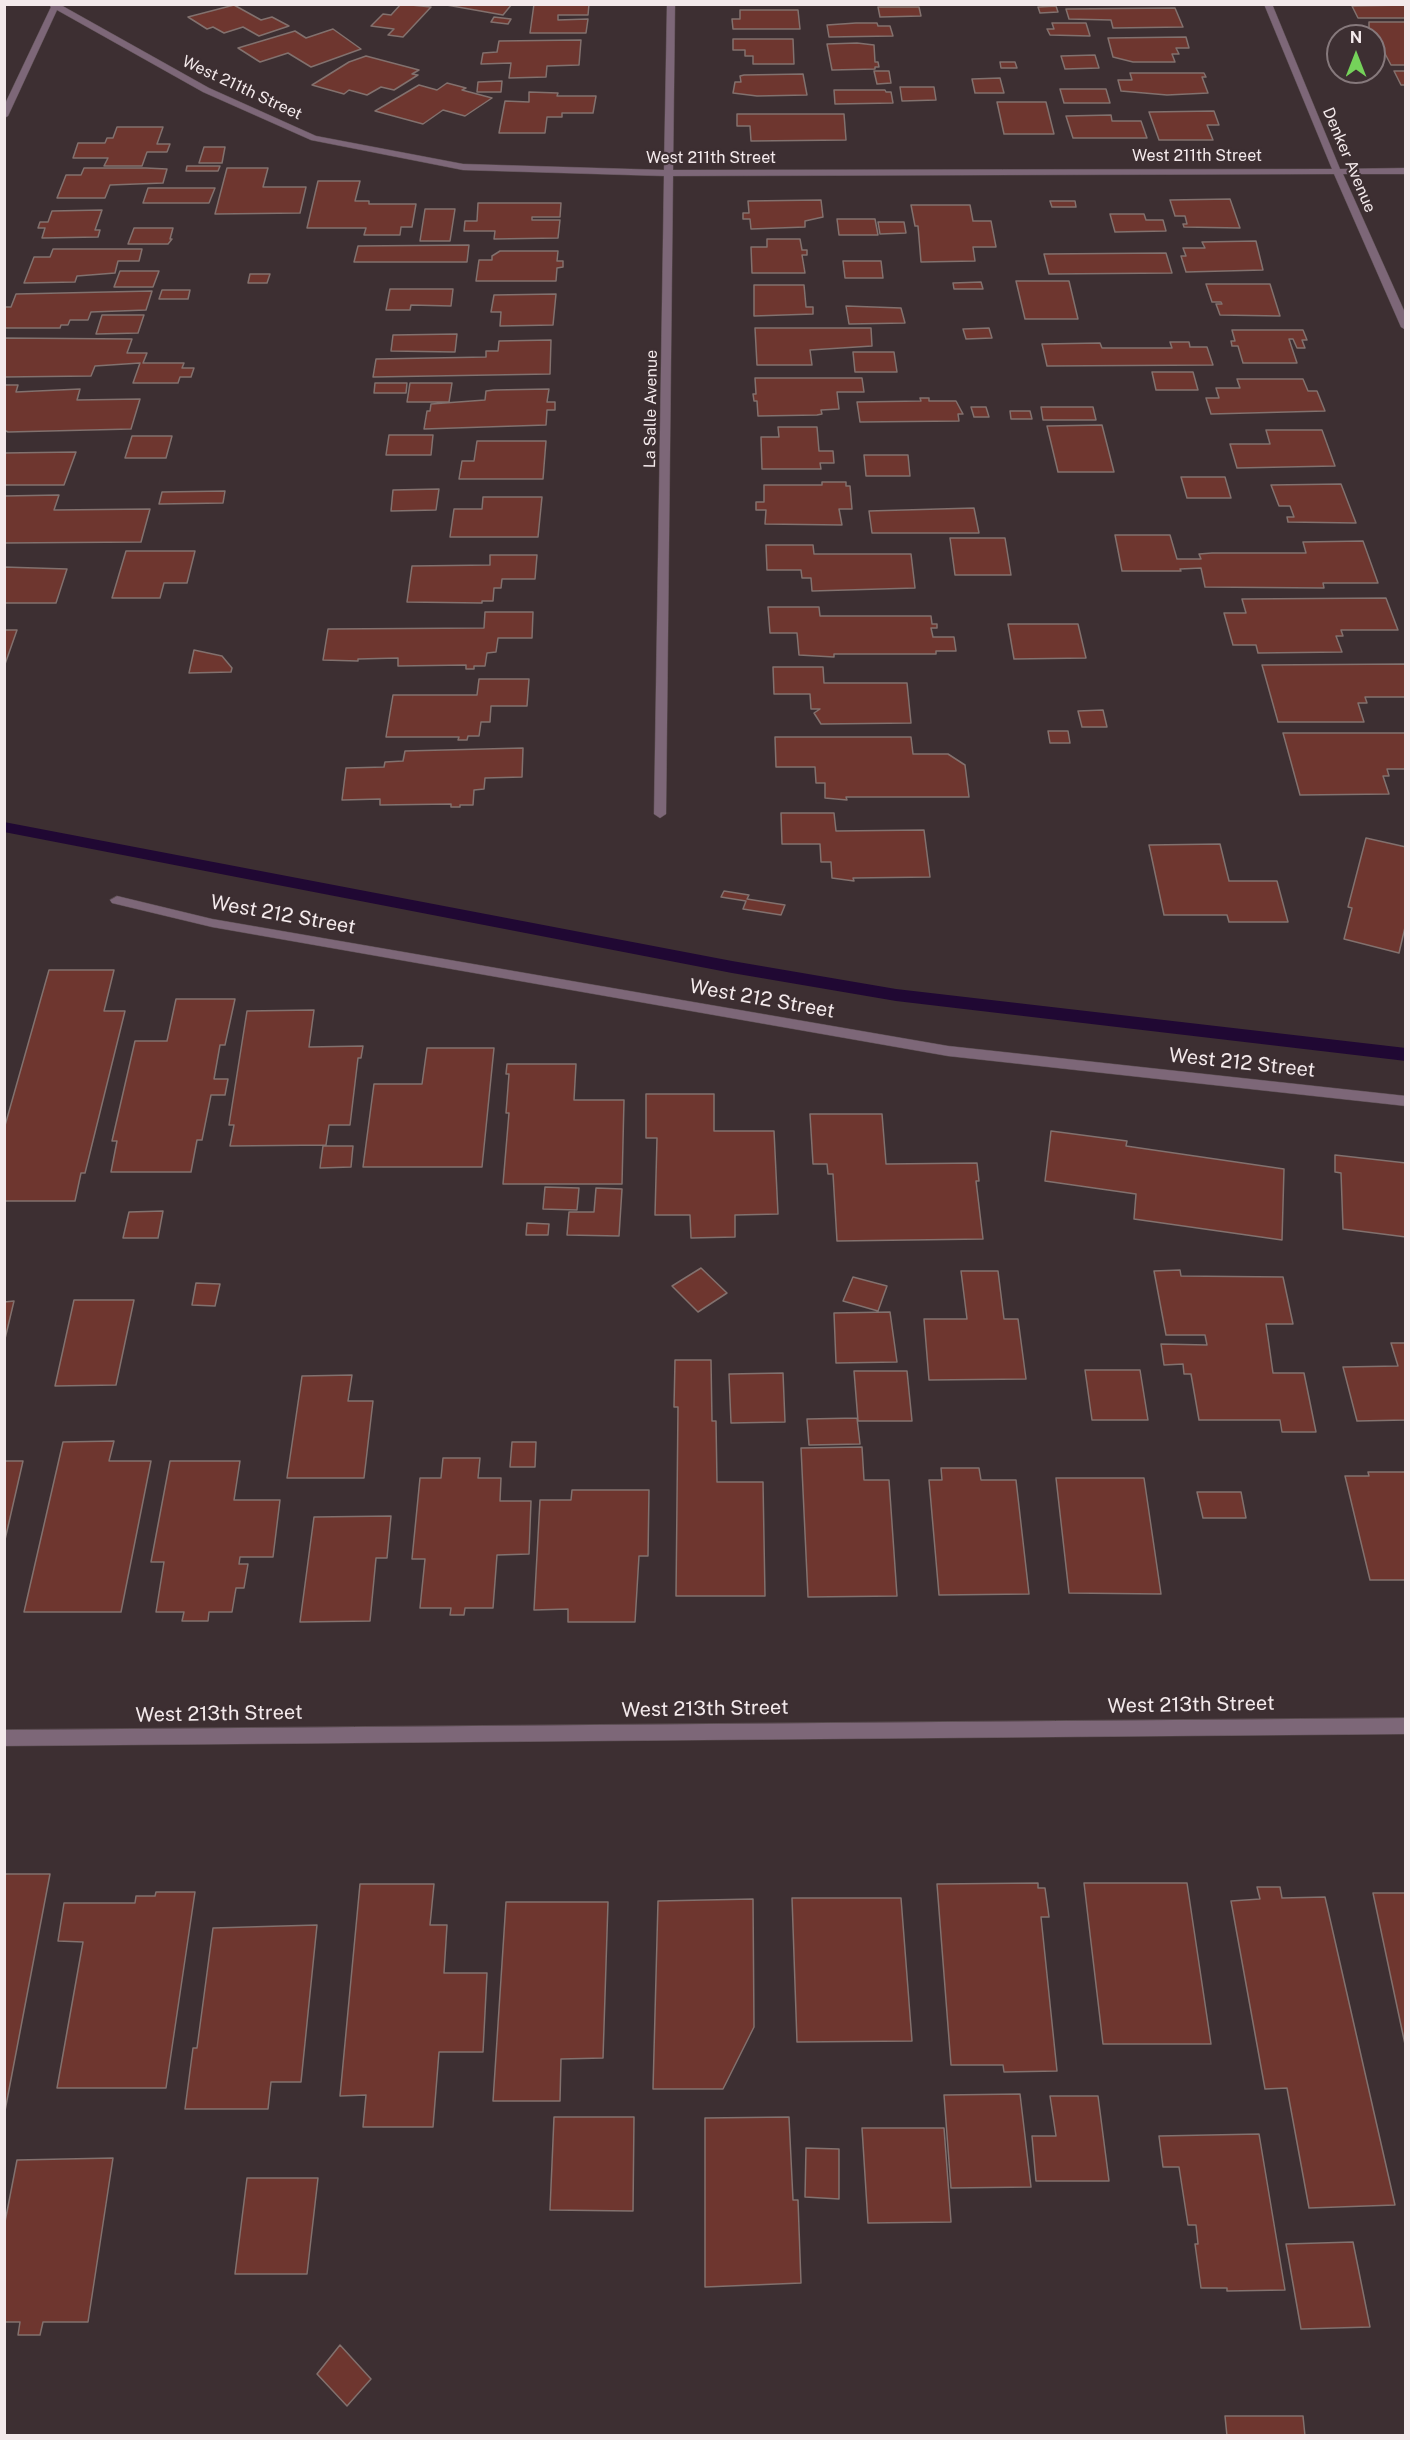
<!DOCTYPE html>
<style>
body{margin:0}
#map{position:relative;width:1410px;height:2440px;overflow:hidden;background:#3d2f32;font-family:"Public Sans",sans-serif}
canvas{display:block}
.frame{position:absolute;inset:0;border:6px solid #f3e9eb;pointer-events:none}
.north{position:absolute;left:1326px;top:24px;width:60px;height:60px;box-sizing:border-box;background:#3d2f32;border:2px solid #86797c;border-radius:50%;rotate:0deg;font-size:16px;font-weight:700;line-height:24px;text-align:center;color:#f3e9eb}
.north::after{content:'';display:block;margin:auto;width:21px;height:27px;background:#75d25a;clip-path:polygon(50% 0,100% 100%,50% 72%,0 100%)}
</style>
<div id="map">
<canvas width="1410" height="2440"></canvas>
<div class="frame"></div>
<div class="north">N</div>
</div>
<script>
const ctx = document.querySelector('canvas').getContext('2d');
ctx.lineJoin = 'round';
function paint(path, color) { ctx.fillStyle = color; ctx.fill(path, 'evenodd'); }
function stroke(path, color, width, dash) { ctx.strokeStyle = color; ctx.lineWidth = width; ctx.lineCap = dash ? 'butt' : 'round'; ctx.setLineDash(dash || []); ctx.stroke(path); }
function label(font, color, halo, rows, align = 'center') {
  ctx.font = font + ' "Public Sans",sans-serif'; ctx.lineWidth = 4.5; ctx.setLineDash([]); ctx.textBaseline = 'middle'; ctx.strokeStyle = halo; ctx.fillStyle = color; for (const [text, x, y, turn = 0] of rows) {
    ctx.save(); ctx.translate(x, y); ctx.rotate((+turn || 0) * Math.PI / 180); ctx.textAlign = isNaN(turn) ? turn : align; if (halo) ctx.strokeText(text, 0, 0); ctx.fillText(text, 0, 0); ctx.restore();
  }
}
paint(new Path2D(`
 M 4,822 L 732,961 L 896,989 L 1406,1048 L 1406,1061 L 896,1001 L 732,973 L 4,832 Z`), '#200833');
const building = new Path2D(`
 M 401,4 L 431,7 L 403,37 L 388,35 L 394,29 L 371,26 L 383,14 L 391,15 Z
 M 441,4 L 512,4 L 503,15 Z
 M 534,4 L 589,4 L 588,15 L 558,15 L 558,20 L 588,19 L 586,33 L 530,33 Z
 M 234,5 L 261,20 L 272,17 L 289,26 L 259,36 L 243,27 L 224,33 L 213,27 L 207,29 L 188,17 Z
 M 1406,5 L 1406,18 L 1358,18 L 1352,6 Z
 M 1056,6 L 1058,12 L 1040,13 L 1038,7 Z
 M 878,7 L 919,7 L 921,16 L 880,17 Z
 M 1175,8 L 1183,27 L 1113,28 L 1111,20 L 1069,19 L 1066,9 Z
 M 740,10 L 798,10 L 800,29 L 733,29 L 732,19 L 740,19 Z
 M 494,17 L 511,19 L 508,24 L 491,22 Z
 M 1369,22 L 1406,22 L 1406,65 L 1391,65 L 1373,31 L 1369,31 Z
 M 856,23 L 877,23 L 878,26 L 890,26 L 893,36 L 829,37 L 827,25 Z
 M 1052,23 L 1086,23 L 1090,36 L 1050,35 L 1047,29 L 1054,29 Z
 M 333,29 L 361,49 L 311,67 L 288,53 L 260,62 L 238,48 L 295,31 L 306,38 Z
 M 1186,37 L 1189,48 L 1176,48 L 1179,54 L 1172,54 L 1175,62 L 1133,62 L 1113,57 L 1108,38 Z
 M 733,39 L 793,39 L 794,64 L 753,64 L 753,56 L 745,56 L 745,50 L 733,50 Z
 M 581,40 L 579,65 L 547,66 L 546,77 L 509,78 L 511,63 L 481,64 L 483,53 L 497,52 L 499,41 Z
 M 857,43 L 874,45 L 875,62 L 878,62 L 879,67 L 875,67 L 875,69 L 832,70 L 827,44 Z
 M 1095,55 L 1099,68 L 1065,69 L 1061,56 Z
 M 366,56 L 419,70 L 412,74 L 418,75 L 394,90 L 381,87 L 367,95 L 349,90 L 344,94 L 312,85 L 349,62 Z
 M 1000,62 L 1015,62 L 1017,68 L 1001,68 Z
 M 874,71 L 889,71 L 891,83 L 877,84 Z
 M 1394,71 L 1406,71 L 1406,85 L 1401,85 Z
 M 1130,73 L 1204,73 L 1206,77 L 1202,77 L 1208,93 L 1167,95 L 1121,91 L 1118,80 L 1132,80 Z
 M 803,74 L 807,95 L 757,96 L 733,93 L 735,82 L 741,82 L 740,76 L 744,75 Z
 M 1000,78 L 1004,93 L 975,93 L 972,79 Z
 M 502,81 L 501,92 L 477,92 L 478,82 Z
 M 447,83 L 466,88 L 462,90 L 492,98 L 465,116 L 443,110 L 423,124 L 375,111 L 419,85 L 437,90 Z
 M 900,87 L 934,87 L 936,100 L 902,101 Z
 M 1060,89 L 1106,89 L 1110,103 L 1064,103 Z
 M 834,90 L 885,90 L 886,92 L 891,92 L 893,103 L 835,104 Z
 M 529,92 L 558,93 L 557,96 L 596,96 L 593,113 L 562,113 L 562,117 L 547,117 L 545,133 L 499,133 L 505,101 L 529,102 Z
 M 997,102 L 1046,102 L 1054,134 L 1004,134 Z
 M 1214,111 L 1219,125 L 1207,125 L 1213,140 L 1159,140 L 1149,112 Z
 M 737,114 L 844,114 L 846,140 L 751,141 L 750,126 L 737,126 Z
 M 1111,115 L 1112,121 L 1141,121 L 1147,138 L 1073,138 L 1066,116 Z
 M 117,127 L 163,127 L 157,144 L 170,144 L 167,152 L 147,152 L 142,166 L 104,166 L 108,158 L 73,158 L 78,143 L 105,143 L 107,138 L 113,138 Z
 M 204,147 L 225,147 L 222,163 L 199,163 Z
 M 187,166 L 220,166 L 218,171 L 186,171 Z
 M 84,168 L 146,168 L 167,169 L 163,183 L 110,185 L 105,198 L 57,198 L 66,175 L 81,175 Z
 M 227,168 L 268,168 L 263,187 L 306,187 L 300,213 L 215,214 Z
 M 318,181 L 360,181 L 355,201 L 369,201 L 369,204 L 416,204 L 412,227 L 401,227 L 400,235 L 364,235 L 366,228 L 307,228 Z
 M 148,188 L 215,188 L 209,203 L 143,203 Z
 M 1230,199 L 1240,228 L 1184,227 L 1183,224 L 1187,224 L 1185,216 L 1175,216 L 1170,200 Z
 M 821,200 L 823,217 L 805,221 L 805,227 L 751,229 L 750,219 L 743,219 L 743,213 L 749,213 L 748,201 Z
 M 1050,201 L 1075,201 L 1076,207 L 1052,207 Z
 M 478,203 L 561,203 L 560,217 L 532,217 L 532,220 L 560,220 L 558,238 L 494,239 L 495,231 L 464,231 L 465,221 L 477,221 Z
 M 911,205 L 970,205 L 973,221 L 991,221 L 996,247 L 973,247 L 975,261 L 921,262 L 918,226 L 915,226 Z
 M 425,209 L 455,209 L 450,241 L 420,241 Z
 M 102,210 L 95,230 L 100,230 L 98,237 L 42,238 L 45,228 L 38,228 L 40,222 L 48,222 L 52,211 Z
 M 1110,214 L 1144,214 L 1146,220 L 1163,220 L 1166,231 L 1115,232 Z
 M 837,219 L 875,219 L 878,235 L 839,235 Z
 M 878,222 L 904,222 L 906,233 L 880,234 Z
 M 134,228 L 173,228 L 170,239 L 172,239 L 168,244 L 128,244 Z
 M 767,239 L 800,239 L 802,250 L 807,250 L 807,255 L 802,255 L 805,273 L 752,273 L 751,247 L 767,247 Z
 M 1256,241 L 1263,270 L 1186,272 L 1181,256 L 1186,256 L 1183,248 L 1205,248 L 1202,242 Z
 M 469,245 L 467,262 L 354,262 L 358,246 Z
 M 53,249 L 142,249 L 139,261 L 118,261 L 115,273 L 77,276 L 75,282 L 24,283 L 34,257 L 50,257 Z
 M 500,251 L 558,251 L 557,261 L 563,261 L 563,267 L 557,268 L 556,281 L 476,281 L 479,260 L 492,260 L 492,256 Z
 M 1166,253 L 1172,273 L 1049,274 L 1044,254 Z
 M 843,261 L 881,261 L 883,278 L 845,278 Z
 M 120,271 L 159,271 L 153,287 L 114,287 Z
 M 250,274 L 270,274 L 267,283 L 248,283 Z
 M 1016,281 L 1069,281 L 1078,319 L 1025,319 Z
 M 981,282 L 983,289 L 954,289 L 953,283 Z
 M 1206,284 L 1270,284 L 1280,316 L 1220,315 L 1216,304 L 1222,304 L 1221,302 L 1212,302 Z
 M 754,285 L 804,285 L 806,307 L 813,307 L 813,314 L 754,316 Z
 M 390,289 L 453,289 L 451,306 L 411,305 L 410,310 L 386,310 Z
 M 162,290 L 190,290 L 188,299 L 159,299 Z
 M 152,291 L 146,310 L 91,312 L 88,320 L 70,320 L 68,325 L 61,325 L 60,328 L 4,328 L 4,307 L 11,307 L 16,294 Z
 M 556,294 L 553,325 L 500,326 L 501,312 L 491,312 L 494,295 Z
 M 846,306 L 901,308 L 905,323 L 849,324 Z
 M 102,315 L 144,315 L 138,333 L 96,334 Z
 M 755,328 L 871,328 L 872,346 L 810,350 L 812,365 L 757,365 Z
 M 989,328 L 992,338 L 966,339 L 963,329 Z
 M 1232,330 L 1303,330 L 1307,340 L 1302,340 L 1305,348 L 1297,348 L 1293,339 L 1289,339 L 1297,363 L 1243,363 L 1238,346 L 1232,346 L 1231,341 L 1235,341 Z
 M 457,334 L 455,352 L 391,351 L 393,335 Z
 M 4,338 L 132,339 L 127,353 L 147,353 L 143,363 L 184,363 L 182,368 L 194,368 L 191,377 L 180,377 L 178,383 L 133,383 L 140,363 L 95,366 L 91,376 L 4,377 Z
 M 551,340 L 550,374 L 373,377 L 376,359 L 486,357 L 486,351 L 498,351 L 499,341 Z
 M 1170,342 L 1189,342 L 1190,347 L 1207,347 L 1213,365 L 1047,366 L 1042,344 L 1100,343 L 1102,348 L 1172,348 Z
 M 853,352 L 894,352 L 897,372 L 855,372 Z
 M 1152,372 L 1193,372 L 1198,390 L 1156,390 Z
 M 755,378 L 862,378 L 864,392 L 837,392 L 839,409 L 821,410 L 822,414 L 817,415 L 758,416 L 757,401 L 754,401 L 753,394 L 756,394 Z
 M 1237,379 L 1303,379 L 1308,391 L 1317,391 L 1325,411 L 1211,414 L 1206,398 L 1219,398 L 1216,388 L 1240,388 Z
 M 375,383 L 407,383 L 406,393 L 374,393 Z
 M 410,383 L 452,383 L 449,402 L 407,402 Z
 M 4,385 L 18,385 L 16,392 L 80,389 L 77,400 L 140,399 L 131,429 L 8,432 L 4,430 Z
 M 549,389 L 547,402 L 555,402 L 555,410 L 547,410 L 546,425 L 424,429 L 427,411 L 430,411 L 431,404 L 485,400 L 486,391 L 494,390 Z
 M 920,398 L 929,398 L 929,401 L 956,401 L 963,414 L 958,414 L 959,421 L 860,422 L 857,402 L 921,401 Z
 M 971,407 L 986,407 L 989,417 L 974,417 Z
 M 1041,407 L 1093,407 L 1096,420 L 1043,420 Z
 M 1010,411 L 1030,411 L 1032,419 L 1011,419 Z
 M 1102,425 L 1114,472 L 1058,472 L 1047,426 Z
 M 778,427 L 817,427 L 819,451 L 833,451 L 834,463 L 820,463 L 821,469 L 762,469 L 761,437 L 779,437 Z
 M 1266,430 L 1322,430 L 1335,466 L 1237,468 L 1230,444 L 1270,444 Z
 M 389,435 L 433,435 L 431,455 L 386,455 Z
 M 132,436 L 172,436 L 166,458 L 125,458 Z
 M 477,441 L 546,441 L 543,479 L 459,479 L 462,461 L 474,461 Z
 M 76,452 L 64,485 L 4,485 L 4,453 Z
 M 864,455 L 908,455 L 910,476 L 866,476 Z
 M 1181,477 L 1225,477 L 1231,498 L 1187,498 Z
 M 822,482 L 846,482 L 846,486 L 850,486 L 852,509 L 839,509 L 842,525 L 765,524 L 766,510 L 756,510 L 756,502 L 764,502 L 764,485 L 822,485 Z
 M 1341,484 L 1356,523 L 1288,522 L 1287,517 L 1294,517 L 1290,506 L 1279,506 L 1271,485 Z
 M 439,489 L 436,510 L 391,511 L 393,490 Z
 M 225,491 L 223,503 L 159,504 L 162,492 Z
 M 59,495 L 54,510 L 150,509 L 141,542 L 4,543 L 4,496 Z
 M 483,497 L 542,497 L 538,537 L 450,537 L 454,509 L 482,509 Z
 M 974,508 L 979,533 L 872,533 L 869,511 Z
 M 1115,535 L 1170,535 L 1177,559 L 1201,559 L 1199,554 L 1212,553 L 1306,553 L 1303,542 L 1363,541 L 1378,583 L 1323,583 L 1324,588 L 1205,587 L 1201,568 L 1180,569 L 1181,571 L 1122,571 Z
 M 950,538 L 1005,538 L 1011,575 L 955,575 Z
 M 766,545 L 813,545 L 814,554 L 911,554 L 915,588 L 812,591 L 811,578 L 802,578 L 801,570 L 767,570 Z
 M 126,551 L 195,551 L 187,583 L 164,583 L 160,598 L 112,598 Z
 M 490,555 L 537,555 L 535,579 L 502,579 L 501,588 L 494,588 L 493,601 L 482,601 L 482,603 L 407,602 L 412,566 L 490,565 Z
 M 4,567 L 67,569 L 56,603 L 4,603 Z
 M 1386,598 L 1398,630 L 1341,630 L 1343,636 L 1336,636 L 1342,652 L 1258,653 L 1256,645 L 1233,645 L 1224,613 L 1246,613 L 1242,599 Z
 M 768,607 L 819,607 L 820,616 L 931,616 L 932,624 L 937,624 L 937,628 L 931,628 L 933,637 L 954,637 L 956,651 L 936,651 L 936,654 L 834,654 L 834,657 L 799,655 L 797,633 L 770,633 Z
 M 485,612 L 533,612 L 532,638 L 498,638 L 496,652 L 487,653 L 485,666 L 474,666 L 474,669 L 466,669 L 466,665 L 398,666 L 398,658 L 358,659 L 358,661 L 323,660 L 328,629 L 484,628 Z
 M 1008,624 L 1078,624 L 1086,658 L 1014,659 Z
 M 4,630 L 17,630 L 4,667 Z
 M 194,650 L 222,656 L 232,668 L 231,672 L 189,673 Z
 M 1406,664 L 1406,697 L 1365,697 L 1367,703 L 1358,703 L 1364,722 L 1278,722 L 1262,665 Z
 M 773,667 L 823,667 L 824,683 L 907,683 L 911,723 L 821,724 L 814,713 L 820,709 L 811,709 L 810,694 L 774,694 Z
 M 479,679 L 529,679 L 527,706 L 491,706 L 490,722 L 481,722 L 479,736 L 468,736 L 467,740 L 458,740 L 459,737 L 386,737 L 393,695 L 477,695 Z
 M 1103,710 L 1107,727 L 1082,727 L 1078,711 Z
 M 1048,731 L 1068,731 L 1070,743 L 1050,743 Z
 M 1283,733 L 1406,733 L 1406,769 L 1387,769 L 1389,776 L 1383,776 L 1389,794 L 1300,795 Z
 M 775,737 L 911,737 L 913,754 L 948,754 L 965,765 L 969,797 L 846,797 L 847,800 L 825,798 L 825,783 L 816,783 L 815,767 L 776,767 Z
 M 523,748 L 522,777 L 485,778 L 484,789 L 474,790 L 473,805 L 460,805 L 460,807 L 451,807 L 451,804 L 380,805 L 380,799 L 342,800 L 346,768 L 384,767 L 385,762 L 403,761 L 405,751 Z
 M 781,813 L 834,813 L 836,831 L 924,830 L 930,877 L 853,878 L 854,881 L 832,878 L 831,862 L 821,862 L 820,844 L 782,844 Z
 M 1366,838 L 1406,847 L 1406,923 L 1399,953 L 1344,939 L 1352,908 L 1348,907 Z
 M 1220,844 L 1229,881 L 1277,881 L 1288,922 L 1229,922 L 1227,915 L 1164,915 L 1149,845 Z
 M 724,891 L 749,895 L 747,899 L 785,905 L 781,915 L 743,909 L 746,901 L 721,897 Z
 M 49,970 L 114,970 L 104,1011 L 125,1011 L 85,1173 L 81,1173 L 75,1201 L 4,1201 L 4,1129 Z
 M 176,999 L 235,999 L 225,1045 L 220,1045 L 214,1079 L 228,1079 L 225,1095 L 211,1095 L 202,1140 L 197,1140 L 191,1172 L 111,1172 L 117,1141 L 112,1141 L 135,1041 L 167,1041 Z
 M 314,1010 L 309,1047 L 363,1046 L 361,1058 L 358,1058 L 350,1125 L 329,1125 L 326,1145 L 230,1146 L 234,1125 L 229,1125 L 247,1011 Z
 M 427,1048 L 494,1048 L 482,1167 L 363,1167 L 374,1084 L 422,1084 Z
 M 507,1064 L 576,1064 L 574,1100 L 624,1100 L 622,1184 L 503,1184 L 509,1113 L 506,1113 L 509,1074 L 506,1074 Z
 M 646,1094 L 714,1094 L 714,1131 L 774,1131 L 778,1214 L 735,1215 L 735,1237 L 691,1238 L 690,1215 L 655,1215 L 657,1138 L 646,1138 Z
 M 810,1114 L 882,1114 L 886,1164 L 977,1163 L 979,1181 L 976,1181 L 983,1239 L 837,1241 L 833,1174 L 828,1174 L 827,1164 L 813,1164 Z
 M 1051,1131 L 1127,1141 L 1126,1146 L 1284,1169 L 1282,1240 L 1134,1219 L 1136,1194 L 1045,1181 Z
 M 323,1146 L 353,1146 L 351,1167 L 320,1168 Z
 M 1335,1155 L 1406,1163 L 1406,1237 L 1343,1229 L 1341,1173 L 1335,1172 Z
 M 545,1187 L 579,1188 L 577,1210 L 543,1209 Z
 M 596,1188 L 622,1189 L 619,1236 L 567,1235 L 569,1212 L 594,1212 Z
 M 163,1211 L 158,1238 L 123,1238 L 129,1212 Z
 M 527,1223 L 549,1224 L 548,1235 L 526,1235 Z
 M 701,1268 L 727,1293 L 698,1312 L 672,1286 Z
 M 1180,1270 L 1181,1276 L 1283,1277 L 1293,1324 L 1266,1324 L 1273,1373 L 1304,1373 L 1316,1432 L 1282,1432 L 1280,1420 L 1199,1420 L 1191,1374 L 1184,1374 L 1183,1364 L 1164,1365 L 1161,1344 L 1207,1345 L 1205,1335 L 1166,1335 L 1154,1271 Z
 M 961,1271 L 998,1271 L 1004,1319 L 1018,1319 L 1026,1379 L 929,1380 L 924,1319 L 967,1319 Z
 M 853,1277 L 887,1286 L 878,1311 L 843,1301 Z
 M 196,1283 L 220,1284 L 215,1306 L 192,1305 Z
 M 74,1300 L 134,1300 L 116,1385 L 55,1386 Z
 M 14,1301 L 4,1343 L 4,1302 Z
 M 890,1312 L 897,1362 L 836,1363 L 834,1313 Z
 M 1391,1343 L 1406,1343 L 1406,1420 L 1357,1421 L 1343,1367 L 1398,1366 Z
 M 675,1360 L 711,1360 L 712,1421 L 716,1421 L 717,1482 L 763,1482 L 765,1596 L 676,1596 L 678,1407 L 674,1407 Z
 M 1085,1370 L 1140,1370 L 1148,1420 L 1092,1420 Z
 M 854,1371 L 907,1371 L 912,1421 L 858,1421 Z
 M 783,1373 L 785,1422 L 731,1423 L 729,1374 Z
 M 352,1375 L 348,1401 L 373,1401 L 364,1478 L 287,1478 L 302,1376 Z
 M 857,1418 L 860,1444 L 809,1445 L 807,1419 Z
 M 114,1441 L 109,1461 L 151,1461 L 121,1612 L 24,1612 L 63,1442 Z
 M 512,1442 L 536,1442 L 535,1467 L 510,1467 Z
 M 862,1447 L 864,1480 L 889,1480 L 897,1596 L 808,1597 L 801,1448 Z
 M 443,1458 L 480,1458 L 478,1478 L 501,1478 L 500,1501 L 531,1501 L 529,1554 L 497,1555 L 493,1608 L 465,1608 L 464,1615 L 450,1615 L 451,1608 L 420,1608 L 425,1559 L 412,1559 L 420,1478 L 441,1478 Z
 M 4,1461 L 23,1461 L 4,1544 Z
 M 170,1461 L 240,1461 L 234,1500 L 280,1500 L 273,1557 L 240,1557 L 239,1564 L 248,1564 L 244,1588 L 236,1588 L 232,1612 L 209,1612 L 208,1621 L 182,1621 L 184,1612 L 156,1612 L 164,1562 L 151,1562 Z
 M 941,1468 L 979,1468 L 981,1480 L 1016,1480 L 1029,1594 L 939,1595 L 929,1480 L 942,1480 Z
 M 1368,1472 L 1406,1472 L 1406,1580 L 1370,1580 L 1345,1476 L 1369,1476 Z
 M 1056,1478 L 1144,1478 L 1161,1594 L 1069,1593 Z
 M 572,1490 L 649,1490 L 648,1556 L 639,1556 L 635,1622 L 568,1622 L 568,1609 L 534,1610 L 540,1500 L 571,1500 Z
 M 1197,1492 L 1241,1492 L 1246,1518 L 1203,1518 Z
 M 391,1516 L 387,1558 L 376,1558 L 370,1621 L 300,1622 L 314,1517 Z
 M 4,1874 L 50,1874 L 4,2116 Z
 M 1038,1883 L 1038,1888 L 1045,1888 L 1049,1917 L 1041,1917 L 1057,2071 L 1004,2072 L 1003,2065 L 951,2065 L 937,1884 Z
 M 1084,1883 L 1187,1883 L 1211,2044 L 1103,2044 Z
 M 360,1884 L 434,1884 L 430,1925 L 447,1925 L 444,1973 L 487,1973 L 483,2052 L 439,2052 L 433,2127 L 363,2127 L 366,2095 L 340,2096 Z
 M 1257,1887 L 1280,1887 L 1282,1898 L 1325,1897 L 1395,2205 L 1309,2208 L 1287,2088 L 1265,2089 L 1231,1901 L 1260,1899 Z
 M 156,1892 L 195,1892 L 166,2088 L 57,2088 L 83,1942 L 58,1941 L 64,1903 L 135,1903 L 136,1896 L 155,1896 Z
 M 1373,1893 L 1406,1893 L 1406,2049 Z
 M 792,1898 L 901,1898 L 912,2041 L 797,2042 Z
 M 753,1899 L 754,2027 L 723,2089 L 653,2089 L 658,1901 Z
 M 506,1902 L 608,1902 L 603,2058 L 561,2059 L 560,2101 L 493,2101 Z
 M 317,1925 L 301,2082 L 271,2082 L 268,2109 L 185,2109 L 193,2048 L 197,2048 L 213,1928 Z
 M 1020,2094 L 1031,2187 L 951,2188 L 944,2095 Z
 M 1050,2096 L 1098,2096 L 1109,2181 L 1036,2181 L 1032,2136 L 1056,2136 Z
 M 554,2117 L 634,2117 L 633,2211 L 550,2210 Z
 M 789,2117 L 793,2200 L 798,2200 L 801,2283 L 705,2287 L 705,2118 Z
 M 862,2128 L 944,2128 L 951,2222 L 868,2223 Z
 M 1259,2134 L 1285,2290 L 1227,2291 L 1227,2288 L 1201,2288 L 1195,2244 L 1198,2244 L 1196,2225 L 1188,2225 L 1179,2167 L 1163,2167 L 1159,2136 Z
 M 806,2148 L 839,2149 L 839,2199 L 805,2197 Z
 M 113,2158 L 88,2322 L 43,2322 L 40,2335 L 18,2335 L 20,2322 L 4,2322 L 4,2227 L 17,2160 Z
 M 247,2178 L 318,2178 L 307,2274 L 235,2274 Z
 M 1353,2242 L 1370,2327 L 1301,2329 L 1286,2244 Z
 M 340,2345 L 371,2379 L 347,2406 L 317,2374 Z
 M 1225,2416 L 1303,2416 L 1305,2436 L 1227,2436 Z`);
paint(building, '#6e362f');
stroke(building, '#82716e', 1.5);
const minor = new Path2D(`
 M 48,4 L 59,4 L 209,88 L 316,136 L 463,164 L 664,170 L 667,4 L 675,4 L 673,170 L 1332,169 L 1264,4 L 1272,4 L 1340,169 L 1406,168 L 1406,174 L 1343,174 L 1406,315 L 1406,330 L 1401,327 L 1334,174 L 673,176 L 666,814 L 660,818 L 654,814 L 664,176 L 463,170 L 311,140 L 203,92 L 57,10 L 8,116 L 4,118 L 4,106 L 51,7 Z
 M 117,896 L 212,919 L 948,1046 L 1406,1096 L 1406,1106 L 948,1056 L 212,927 L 112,903 L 110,900 Z
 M 1406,1718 L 1406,1734 L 4,1746 L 4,1730 Z`);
stroke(minor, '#5a4d50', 1);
paint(minor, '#7d6778');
label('16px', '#f3e9eb', '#3d2f32', [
 ["West 211th Street",242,88,25],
 ["West 211th Street",1197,156],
 ["West 211th Street",711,158],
 ["Denker Avenue",1349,160,67],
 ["La Salle Avenue",651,409,-89]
]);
label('20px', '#f3e9eb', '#3d2f32', [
 ["West 212 Street",283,915,10],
 ["West 212 Street",762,999,10],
 ["West 212 Street",1242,1063,6],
 ["West 213th Street",1191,1705,-1],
 ["West 213th Street",705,1709,-1],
 ["West 213th Street",219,1714,-1]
]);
</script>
